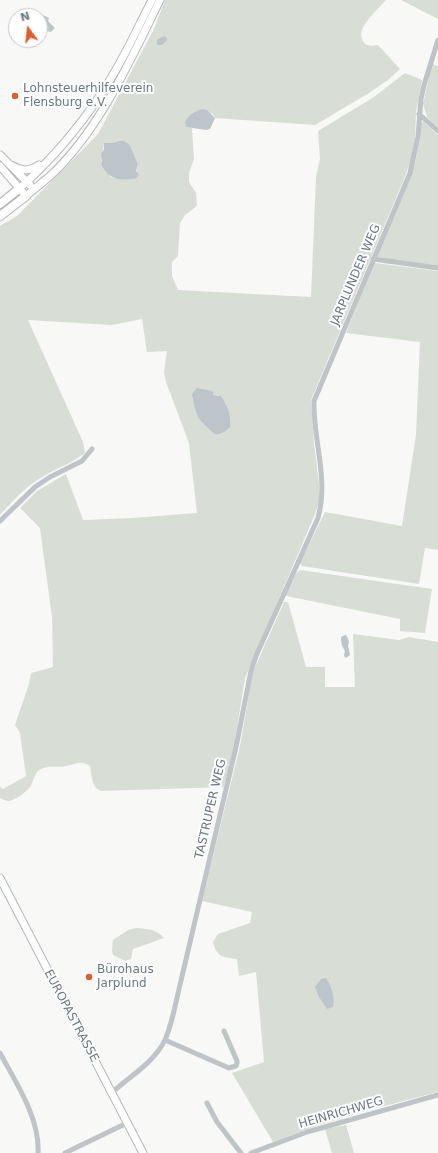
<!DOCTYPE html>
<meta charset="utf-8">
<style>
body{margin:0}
#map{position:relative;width:438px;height:1153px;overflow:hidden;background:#f8f8f6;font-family:"DejaVu Sans",sans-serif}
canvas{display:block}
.north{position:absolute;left:8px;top:8px;width:40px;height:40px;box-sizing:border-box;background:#fff;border:1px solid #c3c9cf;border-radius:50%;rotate:345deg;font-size:11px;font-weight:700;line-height:16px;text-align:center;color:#697886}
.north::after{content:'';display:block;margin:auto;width:14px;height:18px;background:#dc5e32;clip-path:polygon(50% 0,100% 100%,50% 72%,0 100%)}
</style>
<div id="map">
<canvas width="438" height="1153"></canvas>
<div class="north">N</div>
</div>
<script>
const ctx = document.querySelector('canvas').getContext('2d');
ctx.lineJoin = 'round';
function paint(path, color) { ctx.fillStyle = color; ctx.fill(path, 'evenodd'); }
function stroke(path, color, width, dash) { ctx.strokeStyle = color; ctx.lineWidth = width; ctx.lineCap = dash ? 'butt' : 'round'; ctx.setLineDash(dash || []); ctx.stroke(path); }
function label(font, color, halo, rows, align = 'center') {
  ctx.font = font + ' "DejaVu Sans",sans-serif'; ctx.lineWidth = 4; ctx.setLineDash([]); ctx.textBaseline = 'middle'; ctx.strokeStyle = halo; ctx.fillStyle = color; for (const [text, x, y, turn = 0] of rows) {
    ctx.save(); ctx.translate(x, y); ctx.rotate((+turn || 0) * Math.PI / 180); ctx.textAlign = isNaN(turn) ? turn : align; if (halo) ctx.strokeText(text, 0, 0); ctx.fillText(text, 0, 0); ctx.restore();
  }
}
paint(new Path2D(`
 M 165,0 L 386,0 C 378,9 357,27 362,39 C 365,47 371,46 378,45 L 400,69 L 388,80 L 369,93 L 315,125 L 215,118 L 212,113 L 186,127 L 192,128 L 194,159 L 189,173 L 189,182 L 196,193 L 197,205 L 193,209 L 185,215 L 180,223 L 178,256 L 172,262 L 172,276 L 178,290 L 311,297 L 316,177 L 320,159 L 318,131 L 374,97 L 405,73 L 422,80 L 416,112 L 415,140 L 412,157 L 404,179 L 311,400 L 314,444 L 319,483 L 319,502 L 315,514 L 245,678 L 234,747 L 224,787 L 101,791 C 91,787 92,775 90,766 C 80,760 77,764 66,766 C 58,768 49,765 41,769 C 34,772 34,781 30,787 C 26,792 16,800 9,801 C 6,801 3,799 0,798 L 0,787 L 3,789 L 26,776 L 20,733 L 15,725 L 29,684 L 31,673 L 53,667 L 52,617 L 40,528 L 20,508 L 37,491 L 66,474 L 83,520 L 132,518 L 197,513 L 189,443 L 166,382 L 164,372 L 167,351 L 147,352 L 142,319 L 112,325 L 28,320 L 83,442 L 85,453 C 71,464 54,469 39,479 C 24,488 12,502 0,515 L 0,226 L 17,216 L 98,134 L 154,29 ZM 119,141 L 130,145 L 138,164 L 135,179 L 126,180 L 111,177 L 101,164 L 104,143 L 113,143 ZM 209,391 L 214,392 L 213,395 L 218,395 C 227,407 231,411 230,427 L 214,434 C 208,426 201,421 196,413 Z
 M 401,0 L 438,0 L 438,19 Z
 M 432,64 L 438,66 L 438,128 L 427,117 L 423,104 Z
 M 423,121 L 438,135 L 438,267 L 376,258 L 415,163 L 420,141 L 421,123 Z
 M 374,263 L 438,271 L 438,550 L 425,548 L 419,584 L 302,566 L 300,563 L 325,512 L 402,526 L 416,435 L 420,342 L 346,333 Z
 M 300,570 L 432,589 L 425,633 L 400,631 L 400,619 L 286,596 L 285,594 L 295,574 Z
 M 284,602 L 288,602 L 306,667 L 325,667 L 325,687 L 355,687 L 353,634 L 399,640 L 409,637 L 438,642 L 438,1092 L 365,1111 L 313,1127 L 273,1142 L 232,1073 L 264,1062 L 256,972 L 239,976 L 237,959 C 222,957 217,957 213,942 L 218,934 L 250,923 L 252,912 L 202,901 L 240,746 L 253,672 Z
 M 136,928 C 148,929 156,929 164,938 L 133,949 L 131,959 L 125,961 L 113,955 L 112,951 L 113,940 L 128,930 Z
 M 346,1125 L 354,1153 L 332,1153 L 325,1129 Z`), '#d8ddd5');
paint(new Path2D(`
 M 43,15 L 49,18 L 48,21 L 55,28 L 51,32 L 47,31 L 40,24 L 40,17 Z
 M 164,36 L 166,37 L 167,40 L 162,45 L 157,45 L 157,40 Z
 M 202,109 L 207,110 L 215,118 L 210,129 L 206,130 L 186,127 L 185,122 C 189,115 193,112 202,109 Z
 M 119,141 L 124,141 L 130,145 L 138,164 L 136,171 L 139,175 L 135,179 C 119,181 108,179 101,164 L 102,161 L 101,154 L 104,149 L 104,143 L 113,143 Z
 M 197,388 L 212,391 L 214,392 L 213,395 L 221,396 C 228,408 231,413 230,427 C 226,431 221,435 214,434 C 210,429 204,425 200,420 C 195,413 194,403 192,394 Z
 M 345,635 L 347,636 L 349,642 L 348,646 L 350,655 L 346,658 L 344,656 L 345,651 C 342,646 341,644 341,637 Z
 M 326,978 C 332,987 335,997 333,1007 L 327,1009 L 319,997 L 315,987 L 321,979 Z`), '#bbc5ca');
const major = new Path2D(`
 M 0,155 L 30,185
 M 11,165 C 22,171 28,172 39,165
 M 0,166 L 26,196 C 34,189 42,183 50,176 C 99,131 131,59 160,0
 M 20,188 C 51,160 78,129 101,94 C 121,65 136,31 152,0
 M 0,878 L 143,1153`);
const highway = new Path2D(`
 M 0,204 L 20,188
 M 0,216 L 26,196`);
stroke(major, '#b3b8bc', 9);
stroke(highway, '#b3b7bb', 10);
stroke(new Path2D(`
 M 419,114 L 438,131
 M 373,259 L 438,268
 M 0,521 L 35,487 L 50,477 L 82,461 L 92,449
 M 165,1040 L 229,1068 L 236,1066 L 237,1063 L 237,1061 L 224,1031
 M 0,1053 C 16,1083 40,1118 38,1153
 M 111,1092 L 115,1090 C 132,1075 155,1061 165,1040 C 172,1024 175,1006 179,989 L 236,747 L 251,671 L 256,656 L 318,518 C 329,478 313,441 314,401 L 410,173 L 418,137 L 421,99 L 424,85 L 438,40
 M 207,1103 L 217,1122 L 241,1153
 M 65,1153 L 127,1123
 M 251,1153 L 307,1132 L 438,1095`), '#bfc4c8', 5);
stroke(major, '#fff', 7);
stroke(highway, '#fff', 8);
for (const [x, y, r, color] of [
 [15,96,4,"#dc5e32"],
 [89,977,4,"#dc5e32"]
]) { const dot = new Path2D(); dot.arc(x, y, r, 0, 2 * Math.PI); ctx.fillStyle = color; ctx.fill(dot); stroke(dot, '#fff', 1.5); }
label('12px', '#697886', '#fff', [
 ["Lohnsteuerhilfeverein",23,89],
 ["Flensburg e.V.",23,103],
 ["Bürohaus",97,970],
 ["Jarplund",97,984]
], 'left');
label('12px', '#697886', '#fff', [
 ["JARPLUNDER WEG",356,275,-67],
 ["TASTRUPER WEG",211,809,-77],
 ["EUROPASTRASSE",71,1016,62],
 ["HEINRICHWEG",341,1113,-16]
]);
</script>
